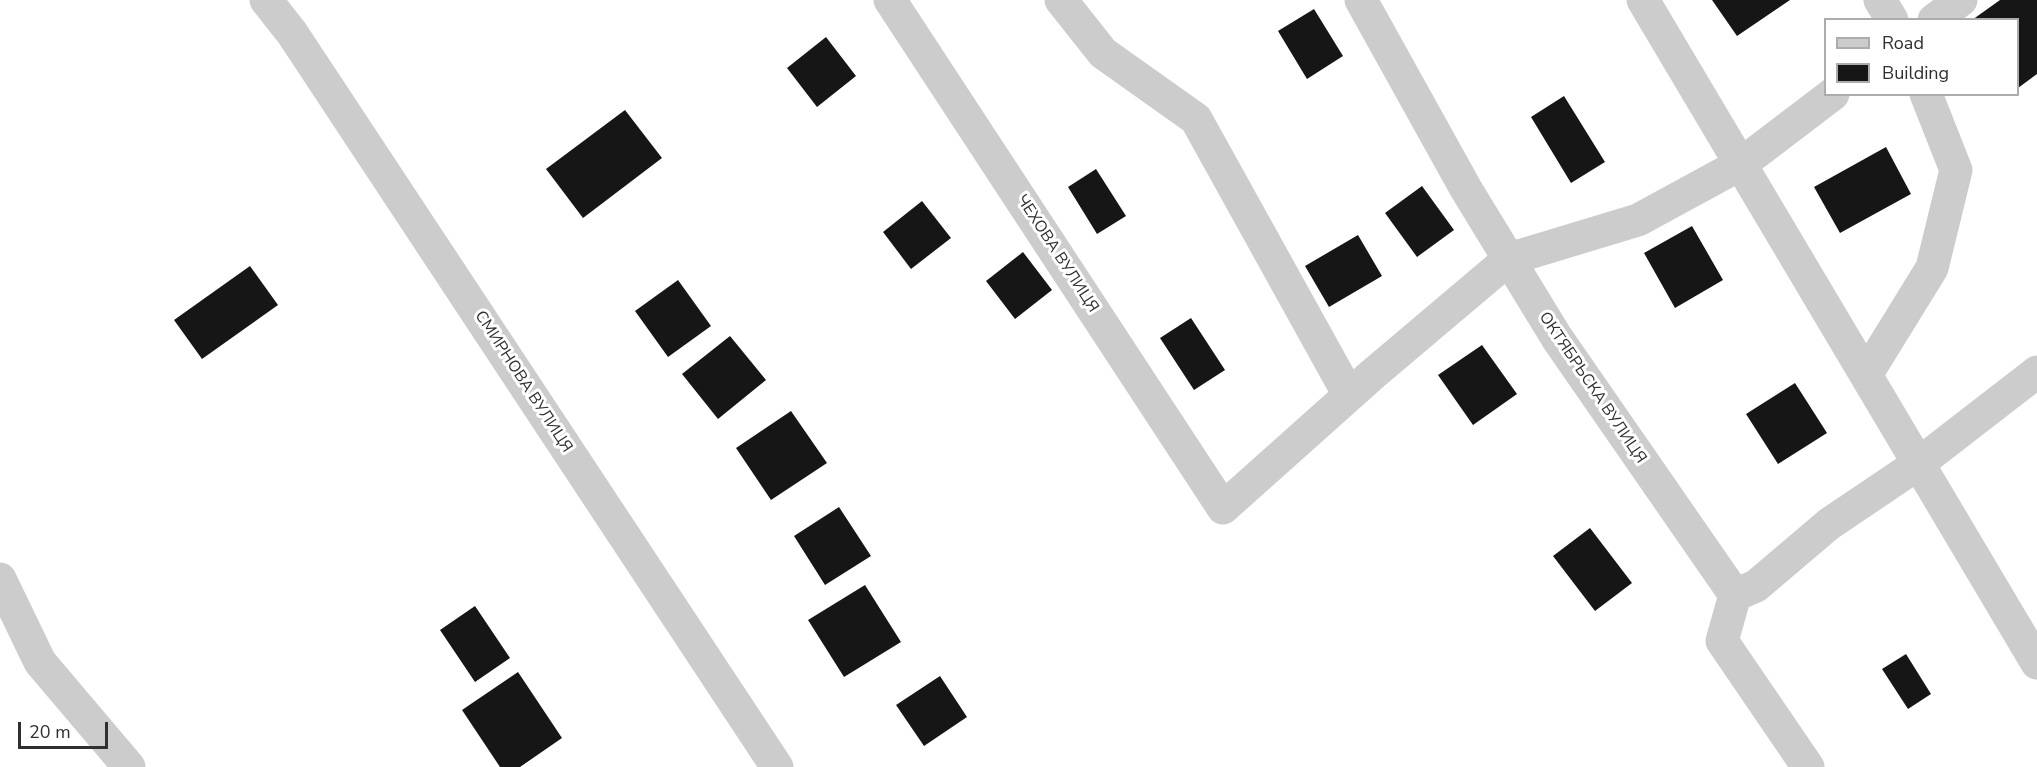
<!DOCTYPE html>
<meta charset="utf-8">
<style>
body{margin:0}
#map{position:relative;width:2037px;height:767px;overflow:hidden;background:#fff;font-family:"Nunito Sans",sans-serif}
canvas{display:block}
.legend{position:absolute;left:1824px;top:18px;width:195px;height:78px;box-sizing:border-box;background:#fff;border:2px solid #acacac;margin:0;padding:8px 10px;list-style:none;font-size:18px;color:#2f2f2f}
.legend li{display:flex;align-items:center;gap:12px;height:30px}
.legend b{width:30px;border:2px solid #acacac}
.scale{position:absolute;left:18px;top:722px;width:90px;height:27px;box-sizing:border-box;border:3px solid #2f2f2f;border-top:0;padding-left:8px;font-size:18px;line-height:21px;white-space:nowrap;color:#2f2f2f;-webkit-text-stroke:4px #fff;paint-order:stroke}
</style>
<div id="map">
<canvas width="2037" height="767"></canvas>
<ul class="legend">
<li><b style="height:8px;background:#ccc"></b>Road</li>
<li><b style="height:16px;background:#161616"></b>Building</li>
</ul>
<div class="scale">20 m</div>
</div>
<script>
const ctx = document.querySelector('canvas').getContext('2d');
ctx.lineJoin = 'round';
function paint(path, color) { ctx.fillStyle = color; ctx.fill(path, 'evenodd'); }
function stroke(path, color, width, dash) { ctx.strokeStyle = color; ctx.lineWidth = width; ctx.lineCap = dash ? 'butt' : 'round'; ctx.setLineDash(dash || []); ctx.stroke(path); }
function label(font, color, halo, rows, align = 'center') {
  ctx.font = font + ' "Nunito Sans",sans-serif'; ctx.lineWidth = 6; ctx.setLineDash([]); ctx.textBaseline = 'middle'; ctx.strokeStyle = halo; ctx.fillStyle = color; for (const [text, x, y, turn = 0] of rows) {
    ctx.save(); ctx.translate(x, y); ctx.rotate((+turn || 0) * Math.PI / 180); ctx.textAlign = isNaN(turn) ? turn : align; if (halo) ctx.strokeText(text, 0, 0); ctx.fillText(text, 0, 0); ctx.restore();
  }
}
paint(new Path2D(`
 M 1712,0 L 1790,0 L 1737,36 Z
 M 2000,0 L 2037,0 L 2037,74 L 2018,88 L 2018,20 L 1972,20 Z
 M 1314,9 L 1343,56 L 1307,79 L 1278,31 Z
 M 826,37 L 856,76 L 817,107 L 787,68 Z
 M 1564,96 L 1605,162 L 1571,183 L 1531,117 Z
 M 625,110 L 662,158 L 583,218 L 546,169 Z
 M 1886,147 L 1911,194 L 1840,233 L 1814,187 Z
 M 1096,169 L 1126,216 L 1097,234 L 1068,187 Z
 M 1422,186 L 1454,230 L 1417,257 L 1385,213 Z
 M 922,201 L 951,238 L 911,269 L 883,232 Z
 M 1692,226 L 1723,280 L 1675,308 L 1644,253 Z
 M 1358,235 L 1382,276 L 1329,307 L 1305,266 Z
 M 1023,252 L 1052,290 L 1015,319 L 986,281 Z
 M 250,266 L 278,305 L 202,359 L 174,320 Z
 M 678,280 L 711,326 L 668,357 L 635,311 Z
 M 1191,318 L 1225,370 L 1194,390 L 1160,338 Z
 M 730,336 L 766,380 L 718,419 L 682,374 Z
 M 1482,345 L 1517,394 L 1473,425 L 1438,375 Z
 M 1795,383 L 1827,433 L 1778,464 L 1746,414 Z
 M 791,411 L 827,463 L 771,500 L 736,448 Z
 M 839,507 L 871,556 L 825,585 L 794,536 Z
 M 1590,528 L 1632,583 L 1595,611 L 1553,556 Z
 M 865,585 L 901,642 L 844,677 L 808,620 Z
 M 475,606 L 510,658 L 475,682 L 440,630 Z
 M 1906,654 L 1931,694 L 1908,709 L 1882,669 Z
 M 518,672 L 562,738 L 520,767 L 500,767 L 462,710 Z
 M 940,676 L 967,717 L 924,746 L 896,705 Z`), '#161616');
stroke(new Path2D(`
 M 266,0 L 292,33 L 777,767
 M 890,0 L 1223,508 L 1373,374 L 1509,259 L 1638,220 L 1741,164 L 1833,94
 M 1061,0 L 1103,53 L 1196,119 L 1349,395
 M 1361,0 L 1466,189 L 1557,338 L 1735,595 L 1722,641 L 1808,767
 M 1643,0 L 2037,663
 M 1880,0 L 1892,20
 M 1934,20 L 1961,0
 M 1866,375 L 1932,268 L 1956,170 L 1926,94
 M 0,579 L 40,662 L 129,767
 M 1735,595 L 1756,586 L 1829,524 L 1918,464 L 2037,372`), '#ccc', 33);
label('16px', '#2f2f2f', '#fff', [
 ["ЧЕХОВА ВУЛИЦЯ",1057,254,57],
 ["СМИРНОВА ВУЛИЦЯ",523,382,57],
 ["ОКТЯБРЬСКА ВУЛИЦЯ",1592,388,56]
]);
</script>
